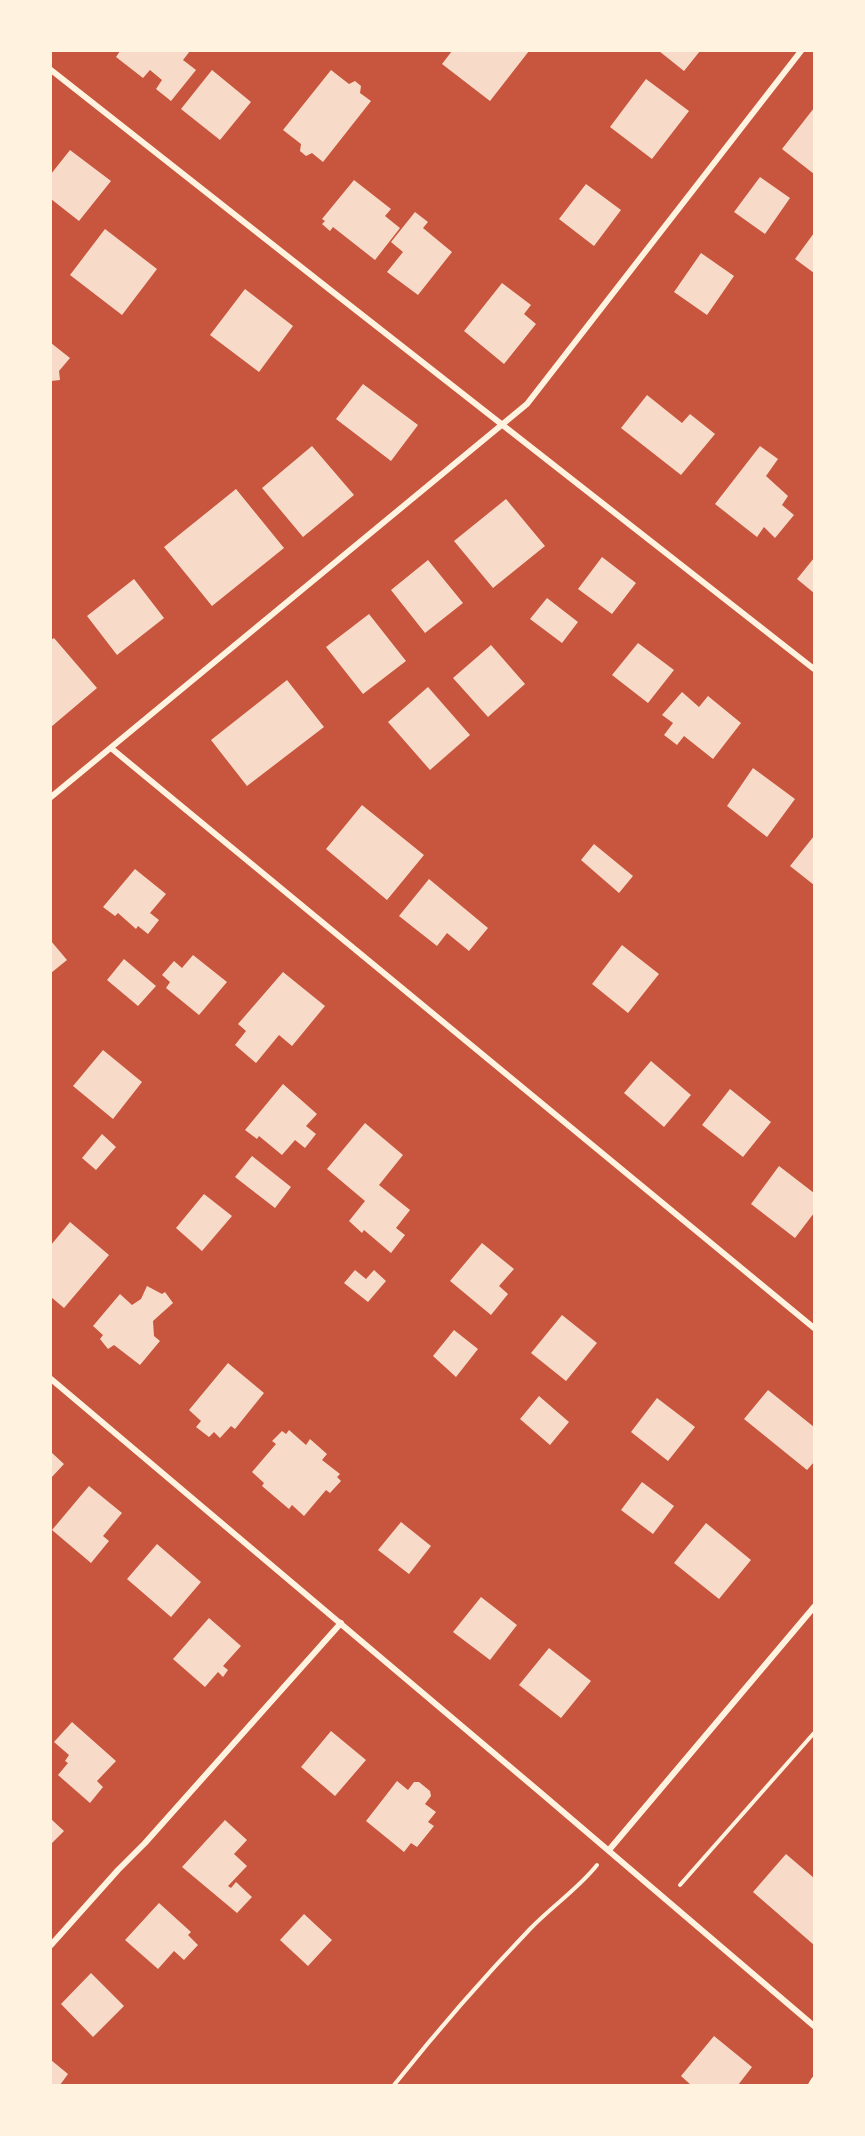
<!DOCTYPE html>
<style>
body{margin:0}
#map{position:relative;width:865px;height:2136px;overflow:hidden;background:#c8553d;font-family:"Titillium Web",sans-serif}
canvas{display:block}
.frame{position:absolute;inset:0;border:52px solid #fff3e0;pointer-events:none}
</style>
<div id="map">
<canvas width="865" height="2136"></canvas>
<div class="frame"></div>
</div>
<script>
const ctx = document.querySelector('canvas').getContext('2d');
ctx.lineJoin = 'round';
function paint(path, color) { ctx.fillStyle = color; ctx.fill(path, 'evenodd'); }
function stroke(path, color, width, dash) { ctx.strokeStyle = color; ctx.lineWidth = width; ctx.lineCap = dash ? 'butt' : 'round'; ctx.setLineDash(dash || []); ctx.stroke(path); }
paint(new Path2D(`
 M 120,51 L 190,51 L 183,60 L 196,70 L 171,101 L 156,89 L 162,80 L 150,70 L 143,78 L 116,57 Z
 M 452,51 L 529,51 L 490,101 L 442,64 Z
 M 659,51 L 700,51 L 684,71 Z
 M 212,70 L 251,102 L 220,140 L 181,109 Z
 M 331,70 L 349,84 L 355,81 L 361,86 L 360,93 L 371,101 L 323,162 L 312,153 L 306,156 L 300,151 L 301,144 L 283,130 Z
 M 646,79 L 689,111 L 652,159 L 610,127 Z
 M 814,108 L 814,174 L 782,149 Z
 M 70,150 L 111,181 L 79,221 L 51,199 L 51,174 Z
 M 760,177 L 790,198 L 765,234 L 734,212 Z
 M 354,180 L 391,209 L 385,216 L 400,228 L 375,260 L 333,227 L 330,231 L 322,224 L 325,221 L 322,219 Z
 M 586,184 L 621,210 L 594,246 L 559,219 Z
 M 415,212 L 428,222 L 423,228 L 452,252 L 418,295 L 387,272 L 403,252 L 391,242 Z
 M 105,229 L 157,269 L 122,315 L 70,275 Z
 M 814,233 L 814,273 L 795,259 Z
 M 701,253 L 734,276 L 707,315 L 674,292 Z
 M 502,283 L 531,305 L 524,314 L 536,324 L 504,364 L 464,331 Z
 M 245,289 L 293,326 L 259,372 L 210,335 Z
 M 51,343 L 70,358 L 59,371 L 60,380 L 51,381 Z
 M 363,384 L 418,425 L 391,461 L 336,419 Z
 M 647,395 L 682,423 L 690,414 L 715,434 L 681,475 L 621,428 Z
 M 312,446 L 354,495 L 303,537 L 262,488 Z
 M 760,446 L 778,459 L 766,476 L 788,496 L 782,505 L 794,515 L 775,538 L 764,527 L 757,537 L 715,504 Z
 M 236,489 L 284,548 L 212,606 L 164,547 Z
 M 506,499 L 545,546 L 493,588 L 454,541 Z
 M 602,557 L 636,583 L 612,614 L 578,589 Z
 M 814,558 L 814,593 L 797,579 Z
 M 428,560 L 463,603 L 425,633 L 391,590 Z
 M 134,579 L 164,618 L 117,655 L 87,616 Z
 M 547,598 L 578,622 L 562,643 L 530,619 Z
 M 369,614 L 406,661 L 363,694 L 326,647 Z
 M 54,638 L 97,688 L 51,727 L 51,640 Z
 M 638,643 L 674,670 L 648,703 L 612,675 Z
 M 491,645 L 525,684 L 488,717 L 453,678 Z
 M 287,680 L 324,727 L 247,786 L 211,740 Z
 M 428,687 L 470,735 L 430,770 L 388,722 Z
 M 682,692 L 699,707 L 708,696 L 741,723 L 713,759 L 684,736 L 677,745 L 664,735 L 673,723 L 662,715 Z
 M 753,768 L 795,799 L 767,837 L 727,806 Z
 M 362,805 L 424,855 L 387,900 L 326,849 Z
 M 814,836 L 814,885 L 790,866 Z
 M 594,844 L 633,876 L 619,893 L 581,860 Z
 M 135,869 L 166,894 L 150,913 L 159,920 L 148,934 L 138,926 L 136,929 L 118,913 L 115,916 L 103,907 Z
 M 429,879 L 488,928 L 469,951 L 447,933 L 437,946 L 399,916 Z
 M 51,941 L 67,960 L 51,973 Z
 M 622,945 L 659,974 L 628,1013 L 592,984 Z
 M 193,955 L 227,982 L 199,1015 L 166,988 L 170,982 L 162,975 L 174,961 L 182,968 Z
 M 124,959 L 156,986 L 138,1006 L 107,980 Z
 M 283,972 L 325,1006 L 292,1046 L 279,1035 L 256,1063 L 235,1045 L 246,1031 L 238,1024 Z
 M 103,1050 L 142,1082 L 113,1119 L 73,1086 Z
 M 651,1061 L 691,1095 L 664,1127 L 624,1093 Z
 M 283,1084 L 317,1114 L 306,1126 L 316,1134 L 305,1148 L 295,1140 L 282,1155 L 259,1136 L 257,1139 L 245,1130 Z
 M 730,1089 L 771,1122 L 743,1157 L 702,1125 Z
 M 365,1123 L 403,1155 L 379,1185 L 410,1210 L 396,1228 L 405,1235 L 391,1253 L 364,1230 L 362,1233 L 349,1221 L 365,1201 L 327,1169 Z
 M 102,1134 L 116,1147 L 96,1170 L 82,1158 Z
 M 252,1156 L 291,1187 L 275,1208 L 235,1177 Z
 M 779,1166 L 814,1193 L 814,1213 L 795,1238 L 751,1204 Z
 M 204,1194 L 232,1216 L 202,1251 L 176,1228 Z
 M 70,1222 L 109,1255 L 64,1308 L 51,1297 L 51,1245 Z
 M 482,1243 L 514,1269 L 499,1286 L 508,1294 L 491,1315 L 450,1281 Z
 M 355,1270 L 366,1279 L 374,1270 L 386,1281 L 368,1302 L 344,1283 Z
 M 147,1286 L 162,1294 L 165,1292 L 173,1303 L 153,1321 L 154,1336 L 160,1341 L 140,1365 L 114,1345 L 108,1349 L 100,1339 L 103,1335 L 93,1326 L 120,1294 L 132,1305 L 141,1299 Z
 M 562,1315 L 597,1343 L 566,1381 L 531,1353 Z
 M 454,1330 L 478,1349 L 456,1377 L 433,1356 Z
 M 228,1363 L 264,1393 L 235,1429 L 231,1426 L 220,1438 L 214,1432 L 209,1437 L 196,1427 L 201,1421 L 189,1410 Z
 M 768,1390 L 814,1427 L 814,1462 L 807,1470 L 744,1419 Z
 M 539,1396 L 569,1422 L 550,1445 L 520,1419 Z
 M 657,1398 L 695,1427 L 668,1461 L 631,1432 Z
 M 289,1430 L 306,1445 L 310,1439 L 327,1454 L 322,1460 L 340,1474 L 337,1477 L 341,1481 L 330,1493 L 326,1490 L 304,1516 L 292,1505 L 289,1509 L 262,1486 L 264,1483 L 252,1472 L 276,1444 L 272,1441 L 282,1431 L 286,1434 Z
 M 51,1452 L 64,1464 L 51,1478 Z
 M 642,1482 L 674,1506 L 653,1534 L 621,1510 Z
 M 89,1486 L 122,1513 L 103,1536 L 109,1541 L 91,1563 L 52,1530 Z
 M 401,1522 L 431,1546 L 409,1574 L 378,1550 Z
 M 706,1523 L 751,1560 L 719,1599 L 674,1563 Z
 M 157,1544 L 201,1582 L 171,1617 L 127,1579 Z
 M 481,1597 L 517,1625 L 490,1660 L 453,1632 Z
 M 209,1618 L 241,1646 L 223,1666 L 228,1670 L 223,1677 L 218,1672 L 205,1687 L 173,1659 Z
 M 549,1648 L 591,1681 L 561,1718 L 519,1685 Z
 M 72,1722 L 116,1761 L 97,1781 L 103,1787 L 90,1803 L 58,1775 L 68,1763 L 65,1761 L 69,1755 L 54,1742 Z
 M 331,1731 L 366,1760 L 335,1796 L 301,1767 Z
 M 397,1781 L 408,1790 L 414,1782 L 419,1782 L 430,1791 L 431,1796 L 425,1804 L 436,1812 L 428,1822 L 434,1826 L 417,1847 L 411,1843 L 404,1852 L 366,1821 Z
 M 51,1819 L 64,1831 L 51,1844 Z
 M 225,1820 L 247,1840 L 234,1854 L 247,1866 L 228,1886 L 231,1888 L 236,1882 L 252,1897 L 237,1913 L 182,1867 Z
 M 786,1854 L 814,1878 L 814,1945 L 753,1892 Z
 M 159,1903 L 191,1932 L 188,1935 L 198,1945 L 184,1960 L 174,1951 L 158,1969 L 125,1940 Z
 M 304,1914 L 332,1940 L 308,1966 L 280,1940 Z
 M 91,1973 L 124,2006 L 93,2037 L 61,2004 Z
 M 714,2036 L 752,2067 L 738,2085 L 691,2085 L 681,2076 Z
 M 51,2060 L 68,2074 L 60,2085 L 51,2085 Z`), '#f7dbc8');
stroke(new Path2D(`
 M 680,1885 L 814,1733
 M 394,2085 C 437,2031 482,1979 530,1929 C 552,1906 578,1889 597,1865`), '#fff3e0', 4);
stroke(new Path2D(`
 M 51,70 C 305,270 559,471 814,669
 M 111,748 L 814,1328
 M 51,797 L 527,404 L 801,51
 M 51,1379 L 541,1793 L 814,2026
 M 609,1850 L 814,1607
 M 51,1945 L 118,1870 L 145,1843 L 341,1623
 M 811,2085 L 814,2080`), '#fff3e0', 6);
</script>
